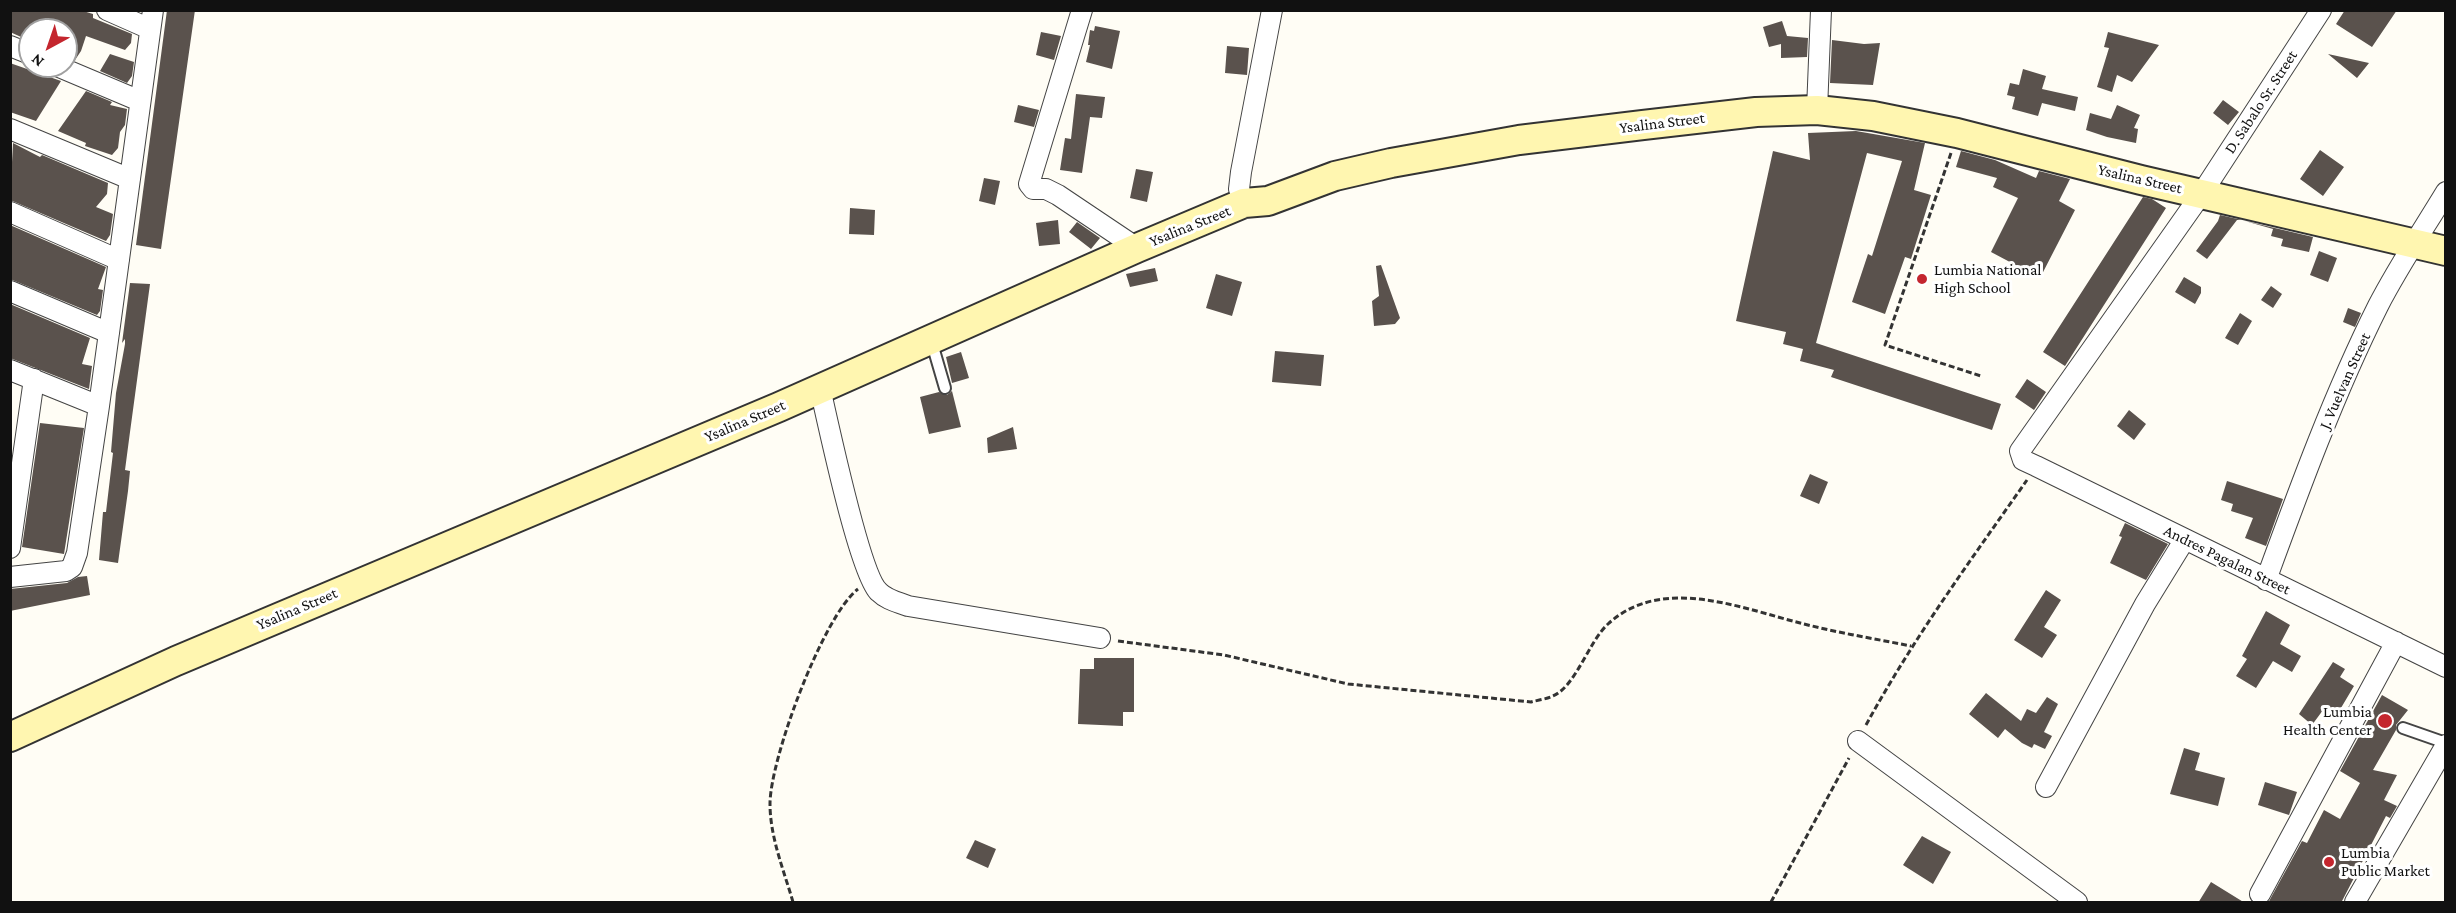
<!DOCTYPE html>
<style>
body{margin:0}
#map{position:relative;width:2456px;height:913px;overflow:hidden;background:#fffdf5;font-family:"Crimson Pro",serif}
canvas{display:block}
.frame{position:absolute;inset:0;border:12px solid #111;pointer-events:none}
.north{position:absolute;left:18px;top:18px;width:60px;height:60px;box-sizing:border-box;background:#fff;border:2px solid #a0a0a0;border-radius:50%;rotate:220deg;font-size:16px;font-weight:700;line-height:24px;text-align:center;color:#111}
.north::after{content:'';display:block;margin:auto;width:21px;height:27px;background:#c4262e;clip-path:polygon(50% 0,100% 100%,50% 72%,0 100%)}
</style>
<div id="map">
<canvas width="2456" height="913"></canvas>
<div class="frame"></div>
<div class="north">N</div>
</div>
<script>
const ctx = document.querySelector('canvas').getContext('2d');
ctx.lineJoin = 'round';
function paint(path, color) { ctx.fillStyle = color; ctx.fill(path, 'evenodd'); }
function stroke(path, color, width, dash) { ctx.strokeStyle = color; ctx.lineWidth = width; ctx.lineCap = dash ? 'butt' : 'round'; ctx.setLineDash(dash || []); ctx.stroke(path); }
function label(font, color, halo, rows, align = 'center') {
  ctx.font = font + ' "Crimson Pro",serif'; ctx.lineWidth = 6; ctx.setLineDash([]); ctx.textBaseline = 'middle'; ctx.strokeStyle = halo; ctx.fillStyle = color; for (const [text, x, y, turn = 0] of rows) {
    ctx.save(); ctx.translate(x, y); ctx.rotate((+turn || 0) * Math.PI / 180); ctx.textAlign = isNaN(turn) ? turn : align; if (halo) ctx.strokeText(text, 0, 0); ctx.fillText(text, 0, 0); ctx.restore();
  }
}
paint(new Path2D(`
 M 10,10 L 80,10 L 93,14 L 93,18 L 132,34 L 131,43 L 125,50 L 86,36 L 81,51 L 75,60 L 66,57 L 66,30 L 30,30 L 30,41 L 10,32 Z
 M 167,10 L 195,10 L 161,249 L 136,245 Z
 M 2345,10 L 2397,10 L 2372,47 L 2336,24 Z
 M 1782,21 L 1787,36 L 1808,38 L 1807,57 L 1781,58 L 1781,44 L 1769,47 L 1763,27 Z
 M 1095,26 L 1120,31 L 1112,69 L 1086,62 L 1090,45 L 1088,45 L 1090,30 L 1094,31 Z
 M 1041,32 L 1061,36 L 1054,60 L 1036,55 Z
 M 2108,32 L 2159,45 L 2132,82 L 2117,75 L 2112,92 L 2097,87 L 2109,48 L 2104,47 Z
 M 1832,40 L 1864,44 L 1880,43 L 1873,85 L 1830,83 Z
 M 1227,46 L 1249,48 L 1247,75 L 1225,73 Z
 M 110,54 L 134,62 L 132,76 L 127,83 L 100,71 Z
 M 2328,54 L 2369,63 L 2357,78 Z
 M 10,63 L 61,81 L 36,121 L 10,112 Z
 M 2023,69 L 2046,76 L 2042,89 L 2078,97 L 2075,111 L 2042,103 L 2038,116 L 2012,109 L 2015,97 L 2007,95 L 2010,83 L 2019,85 Z
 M 86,91 L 112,102 L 110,105 L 127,109 L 125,125 L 120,132 L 118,148 L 112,155 L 85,146 L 86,143 L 58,131 Z
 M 1076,94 L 1105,97 L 1102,118 L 1090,117 L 1082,173 L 1060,170 L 1065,138 L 1071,139 Z
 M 2223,100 L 2239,112 L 2228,125 L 2213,113 Z
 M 1018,105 L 1039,110 L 1034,127 L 1014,122 Z
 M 2117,105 L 2140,115 L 2134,128 L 2138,129 L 2136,143 L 2107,137 L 2086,130 L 2090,113 L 2111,119 Z
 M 1856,131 L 1925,143 L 1914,190 L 1931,195 L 1911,259 L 1905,257 L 1885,314 L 1852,302 L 1868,254 L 1872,256 L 1902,161 L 1867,153 L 1816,343 L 2001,404 L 1992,430 L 1831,377 L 1834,370 L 1800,361 L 1803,349 L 1783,344 L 1786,332 L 1736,321 L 1773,151 L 1810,160 L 1808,133 Z
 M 13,143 L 40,157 L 42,155 L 108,183 L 107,194 L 96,207 L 113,214 L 110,235 L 106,241 L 10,200 Z
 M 2320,150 L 2344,167 L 2323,196 L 2300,179 Z
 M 1961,151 L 1995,160 L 2036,178 L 2039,171 L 2070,179 L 2059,201 L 2075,210 L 2040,278 L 1991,252 L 2018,198 L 1993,187 L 1997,178 L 1956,167 Z
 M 1136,169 L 1153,172 L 1147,202 L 1130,198 Z
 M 984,178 L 1000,181 L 995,205 L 979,201 Z
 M 2143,197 L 2152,199 L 2166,208 L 2065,366 L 2043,352 Z
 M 850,208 L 875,210 L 874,235 L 849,234 Z
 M 2220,215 L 2242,220 L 2237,220 L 2207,259 L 2196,251 L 2218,221 Z
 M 1058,220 L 1060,244 L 1039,246 L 1036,223 Z
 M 2245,221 L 2313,237 L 2309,252 L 2281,246 L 2283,239 L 2271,236 L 2273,229 Z
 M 1077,222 L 1100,238 L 1091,249 L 1069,232 Z
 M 10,225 L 106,267 L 98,289 L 103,290 L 100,311 L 97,315 L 10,279 Z
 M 2319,251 L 2337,258 L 2328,282 L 2310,275 Z
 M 1381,265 L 1400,318 L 1395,324 L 1374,326 L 1372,301 L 1379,296 L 1376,266 Z
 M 1155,268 L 1158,281 L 1130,287 L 1126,274 Z
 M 1216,274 L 1242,282 L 1232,316 L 1206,308 Z
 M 2184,277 L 2201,287 L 2201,293 L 2195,304 L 2175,292 Z
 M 130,283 L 150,284 L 130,432 L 125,470 L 130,471 L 128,491 L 118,563 L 99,560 L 103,512 L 106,512 L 113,453 L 111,452 L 116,393 L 125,344 L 125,339 L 122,343 Z
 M 2271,286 L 2282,294 L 2273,308 L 2261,300 Z
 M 10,304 L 90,338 L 82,364 L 92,366 L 89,389 L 10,358 Z
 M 2348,308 L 2361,313 L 2355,327 L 2343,322 Z
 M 2240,313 L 2252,321 L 2238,345 L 2225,338 Z
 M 1275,351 L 1324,355 L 1321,386 L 1272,382 Z
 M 961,352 L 969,378 L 952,383 L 946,357 Z
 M 2027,379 L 2046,392 L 2034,410 L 2015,397 Z
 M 952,391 L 961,427 L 929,434 L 920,397 L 939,392 L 947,395 Z
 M 2129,410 L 2146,424 L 2134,440 L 2117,426 Z
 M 40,423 L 84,428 L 64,554 L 22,547 Z
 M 1013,427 L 1017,449 L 988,453 L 987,438 Z
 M 1810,474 L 1828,482 L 1819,504 L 1800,496 Z
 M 2227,481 L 2283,499 L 2266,546 L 2245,538 L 2253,518 L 2231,511 L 2233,504 L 2221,500 Z
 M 2125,523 L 2168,544 L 2146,580 L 2110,563 L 2122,537 L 2119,536 Z
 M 87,576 L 90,595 L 10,611 L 10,589 L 67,583 L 78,577 Z
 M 2046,590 L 2061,600 L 2044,627 L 2057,635 L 2042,658 L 2014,640 Z
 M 2266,611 L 2290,625 L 2280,644 L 2301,656 L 2292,672 L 2273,661 L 2256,688 L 2236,676 L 2247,659 L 2242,656 Z
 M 1094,658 L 1134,658 L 1134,712 L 1123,712 L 1123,726 L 1078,724 L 1080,669 L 1094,669 Z
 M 2333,662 L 2345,669 L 2340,677 L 2354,686 L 2338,713 L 2326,706 L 2312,725 L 2299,714 Z
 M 1986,693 L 2021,721 L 2027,709 L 2036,713 L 2047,697 L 2058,704 L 2044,732 L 2052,736 L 2045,749 L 2034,744 L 2032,748 L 2022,743 L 2005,729 L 1998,738 L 1969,714 Z
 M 2382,695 L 2408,710 L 2396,725 L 2396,730 L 2373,770 L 2397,775 L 2384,800 L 2397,806 L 2390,818 L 2386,816 L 2341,903 L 2268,903 L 2302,841 L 2307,843 L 2324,810 L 2340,819 L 2360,783 L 2340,771 Z
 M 2184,748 L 2200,753 L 2195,770 L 2225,778 L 2218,806 L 2170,794 Z
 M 2265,782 L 2297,792 L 2289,815 L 2258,805 Z
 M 1922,836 L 1951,852 L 1933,884 L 1903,865 Z
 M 975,840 L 996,849 L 988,868 L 966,858 Z
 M 2211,882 L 2245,903 L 2198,903 Z`), '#5a524d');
const lane = new Path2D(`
 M 931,340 L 945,388
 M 2403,728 L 2446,743`);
const street = new Path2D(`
 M 107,10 L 150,29
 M 1082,10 L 1029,184 L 1033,189 L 1046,189 L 1058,195 L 1137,248
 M 2321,10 L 2202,193 L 2020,451 L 2023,460 L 2036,466 L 2446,667
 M 10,46 L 30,54
 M 57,66 L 140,101
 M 1817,110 L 1821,10
 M 10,129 L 130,179
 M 1244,203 L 1239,189 L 1241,172 L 1272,10
 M 10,212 L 119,260
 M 10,291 L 109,333
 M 10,370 L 99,406
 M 820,388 C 828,423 860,575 879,592 C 887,600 898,602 908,606 L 1100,638
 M 10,548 L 34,379
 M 10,577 L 66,571 L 72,567 L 77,553 L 99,406 L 153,10
 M 2266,580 C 2300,487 2334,394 2378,306 C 2398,267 2423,230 2446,192
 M 1858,741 L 2077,902
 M 2046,787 L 2145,604 L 2185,539
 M 2260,894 L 2396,642
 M 2355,902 L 2446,745`);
const secondary = new Path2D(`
 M 10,737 L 176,661 L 779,407 L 1137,248 L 1244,203 L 1268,201 L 1335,176 L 1391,163 L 1519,140 L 1643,125 L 1756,112 L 1817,110 L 1873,116 L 1957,133 L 2141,180 L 2446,251`);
stroke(lane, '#444', 14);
stroke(street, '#444', 22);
stroke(secondary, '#333', 32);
stroke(new Path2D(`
 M 1951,153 L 1885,345 L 1981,376
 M 1118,641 L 1224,655 L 1348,684 L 1531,702 C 1538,700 1547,699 1553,696 C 1576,686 1589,641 1608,624 C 1662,574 1743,609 1804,624 C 1839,633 1876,639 1911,646
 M 1866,725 C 1913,639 1970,561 2027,480
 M 793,902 C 784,871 770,837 770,804 C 770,759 823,616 858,589
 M 1771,902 L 1849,758`), '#333', 3, [6, 3]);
stroke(lane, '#fff', 10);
stroke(street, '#fff', 20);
stroke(secondary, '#fff6b0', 28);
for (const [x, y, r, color] of [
 [1922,279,6,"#c4262e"],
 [2385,721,8,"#c4262e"],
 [2329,862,6,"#c4262e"]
]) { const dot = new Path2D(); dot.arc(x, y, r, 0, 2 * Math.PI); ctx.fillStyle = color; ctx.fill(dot); stroke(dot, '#fff', 2); }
label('16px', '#111', '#fff', [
 ["D. Sabalo Sr. Street",2261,102,-57],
 ["Ysalina Street",1662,123,-7],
 ["Ysalina Street",2140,179,13],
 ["Ysalina Street",1190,226,-22],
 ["J. Vuelvan Street",2345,381,-66],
 ["Ysalina Street",745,421,-23],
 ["Andres Pagalan Street",2227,560,26],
 ["Ysalina Street",297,609,-23]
]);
label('16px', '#111', '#fff', [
 ["Lumbia National",1934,270],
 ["High School",1934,288],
 ["Lumbia",2372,712,"right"],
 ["Health Center",2372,730,"right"],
 ["Lumbia",2341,853],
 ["Public Market",2341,871]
], 'left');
</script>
